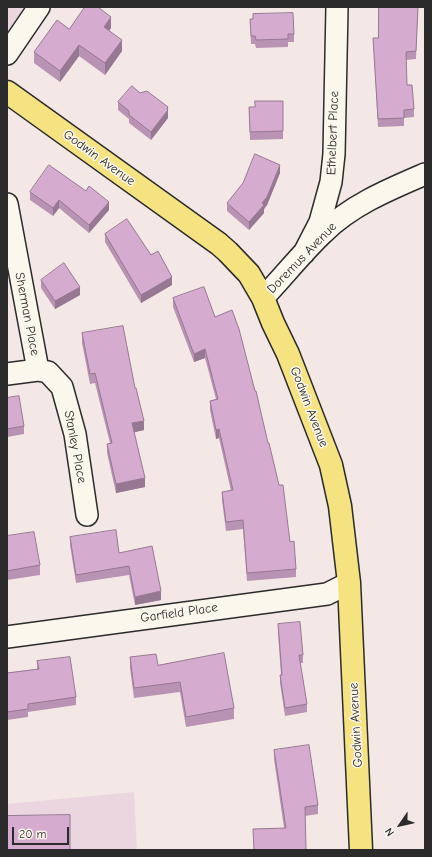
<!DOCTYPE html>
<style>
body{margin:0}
#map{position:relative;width:432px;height:857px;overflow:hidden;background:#f4e8e6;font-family:"Comic Neue",sans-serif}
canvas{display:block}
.frame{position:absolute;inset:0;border:8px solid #2b2b2b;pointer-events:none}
.north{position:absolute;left:380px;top:805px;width:40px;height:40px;-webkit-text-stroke:3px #fbf7ec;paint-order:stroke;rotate:236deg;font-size:11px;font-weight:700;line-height:16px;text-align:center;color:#2b2b2b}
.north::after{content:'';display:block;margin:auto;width:14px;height:18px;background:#2b2b2b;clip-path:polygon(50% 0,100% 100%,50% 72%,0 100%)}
.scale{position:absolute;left:12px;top:827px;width:57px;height:18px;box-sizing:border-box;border:2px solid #2b2b2b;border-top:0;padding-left:5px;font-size:12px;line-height:14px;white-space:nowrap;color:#2b2b2b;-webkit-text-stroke:3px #fbf7ec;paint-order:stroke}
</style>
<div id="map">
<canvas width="432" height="857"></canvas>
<div class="frame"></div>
<div class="north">N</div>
<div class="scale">20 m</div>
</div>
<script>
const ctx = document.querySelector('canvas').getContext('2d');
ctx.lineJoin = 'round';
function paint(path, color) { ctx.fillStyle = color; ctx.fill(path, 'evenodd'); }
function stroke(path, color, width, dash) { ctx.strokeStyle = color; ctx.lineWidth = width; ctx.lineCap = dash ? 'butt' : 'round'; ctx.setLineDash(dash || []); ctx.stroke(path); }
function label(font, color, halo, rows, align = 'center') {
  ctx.font = font + ' "Comic Neue",sans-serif'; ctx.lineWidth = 3; ctx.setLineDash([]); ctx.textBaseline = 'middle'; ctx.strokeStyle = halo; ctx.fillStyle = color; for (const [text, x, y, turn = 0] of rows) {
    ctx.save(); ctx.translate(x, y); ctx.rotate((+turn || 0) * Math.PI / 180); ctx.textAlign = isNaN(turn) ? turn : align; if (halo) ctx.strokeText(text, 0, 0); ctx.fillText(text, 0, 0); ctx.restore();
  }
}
paint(new Path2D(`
 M 7,7 L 26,7 L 7,34 Z
 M 134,792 L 137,850 L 7,850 L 7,804 Z`), '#ebd6df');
const street = new Path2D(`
 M 7,54 L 39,7
 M 7,204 L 38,370 L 7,374
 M 304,253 L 320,222 L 331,182 L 334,154 L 337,7
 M 263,298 C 283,277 302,253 323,233 C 351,205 390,189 425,174
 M 38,370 L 48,372 L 62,387 L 75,434 L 87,515
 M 7,637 L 327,594 L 349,583`);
const primary = new Path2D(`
 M 7,92 L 219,244 L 228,252 L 249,274 L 263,298 L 273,323 L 288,354 L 331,465 L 340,506 L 349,583 L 361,850`);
stroke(street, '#2b2b2b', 24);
stroke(primary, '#2b2b2b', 25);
stroke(street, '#fbf7ec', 21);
stroke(primary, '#f5e382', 22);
paint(new Path2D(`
 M 418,7 L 416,59 L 406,60 L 407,85 L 414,109 L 414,117 L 404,118 L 404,126 L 378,127 L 373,38 L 378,38 Z
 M 250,19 L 294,34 L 294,42 L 288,42 L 288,47 L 256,48 L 255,44 L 251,44 Z
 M 111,28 L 109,31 L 122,51 L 105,75 L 79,56 L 60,82 L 34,63 L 34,52 L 69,29 Z
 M 140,93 L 168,107 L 168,118 L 151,140 L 129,123 L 129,119 L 118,110 L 118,102 Z
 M 283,101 L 283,139 L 250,140 L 249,107 L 255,107 Z
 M 280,173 L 267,205 L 264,209 L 264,213 L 249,230 L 227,211 L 227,203 Z
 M 30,192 L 109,210 L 89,233 L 59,208 L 53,216 L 30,200 Z
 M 105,234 L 151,255 L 172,285 L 141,303 L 105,242 Z
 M 41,280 L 80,295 L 55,309 L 41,288 Z
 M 173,298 L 215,317 L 268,443 L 296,569 L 296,577 L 247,581 L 243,529 L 226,531 L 222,500 L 222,492 L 231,491 L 219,438 L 216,439 L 210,410 L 210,401 L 216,399 L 205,358 L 194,362 L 173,307 Z
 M 82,333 L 135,388 L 144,430 L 134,432 L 145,487 L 116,493 L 107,453 L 107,444 L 110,443 L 95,383 L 90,384 L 82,343 Z
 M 7,398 L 24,426 L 24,434 L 7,437 Z
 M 7,536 L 40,565 L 40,575 L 7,580 Z
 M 70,537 L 119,553 L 161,600 L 135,605 L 129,575 L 76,583 L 70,545 Z
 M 278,624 L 303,655 L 303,663 L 300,663 L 307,704 L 307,712 L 285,716 L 280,683 L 280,675 L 281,675 L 278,632 Z
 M 130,657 L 158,665 L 234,708 L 234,719 L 186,727 L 180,692 L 134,698 L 130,668 Z
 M 37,661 L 76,697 L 76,705 L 28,712 L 28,717 L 7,720 L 7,673 L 37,669 Z
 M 274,750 L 318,805 L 318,814 L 305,816 L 306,850 L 284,828 L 274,759 Z`), '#b893b3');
paint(new Path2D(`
 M 111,17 L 111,28 L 104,38 L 104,27 Z
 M 122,40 L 122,51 L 105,75 L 105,63 Z
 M 79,45 L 79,56 L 60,82 L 60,71 Z
 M 168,107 L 168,118 L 151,140 L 151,132 Z
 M 280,165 L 280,173 L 267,205 L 264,209 L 264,213 L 249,230 L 249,222 L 262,203 Z
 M 59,200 L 59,208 L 53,216 L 53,208 Z
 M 109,202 L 109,210 L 89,233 L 89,225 Z
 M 172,277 L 172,285 L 141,303 L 141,295 Z
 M 80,287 L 80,295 L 55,309 L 55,301 Z
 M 205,349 L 205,358 L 194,362 L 194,354 Z
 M 144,421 L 144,430 L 132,433 L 132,423 Z
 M 219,429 L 219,438 L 216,439 L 216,430 Z
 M 145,478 L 145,487 L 116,493 L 116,484 Z
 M 161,591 L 161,600 L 135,605 L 135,597 Z`), '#967892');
const building = new Path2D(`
 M 85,7 L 98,7 L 111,17 L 104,27 L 122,40 L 105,63 L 79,45 L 60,71 L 34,52 L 57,20 L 69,29 Z
 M 379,7 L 418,7 L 416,51 L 406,52 L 407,85 L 412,85 L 414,109 L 404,110 L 404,118 L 378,119 L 373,38 L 378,38 Z
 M 293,13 L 294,34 L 288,34 L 288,39 L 256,40 L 255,36 L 251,36 L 250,19 L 253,19 L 253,14 Z
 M 132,86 L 140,93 L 147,91 L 168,107 L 167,109 L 168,110 L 151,132 L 129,115 L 129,111 L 118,102 Z
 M 255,101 L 283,101 L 283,131 L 250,132 L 249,107 L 255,107 Z
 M 255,154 L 280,165 L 267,197 L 262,203 L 264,205 L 249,222 L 227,203 L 243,183 Z
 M 49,165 L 86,191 L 89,186 L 109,202 L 89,225 L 59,200 L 53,208 L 30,192 Z
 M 127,219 L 151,255 L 158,251 L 172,277 L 141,295 L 105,234 Z
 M 64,263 L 80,287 L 55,301 L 41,280 Z
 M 204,287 L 215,317 L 232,310 L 239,329 L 255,391 L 256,391 L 268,443 L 269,443 L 279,485 L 283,485 L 290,542 L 294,541 L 296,569 L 247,573 L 243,520 L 226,522 L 222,492 L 233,490 L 219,429 L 216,430 L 210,401 L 218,399 L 205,349 L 194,354 L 173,298 Z
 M 123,326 L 135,388 L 136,388 L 144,421 L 132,423 L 145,478 L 116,484 L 107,444 L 112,443 L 95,373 L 90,374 L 82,333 Z
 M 19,396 L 24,426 L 7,429 L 7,398 Z
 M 116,530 L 119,553 L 152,546 L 161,591 L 135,597 L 129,566 L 76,575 L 70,537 Z
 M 34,532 L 40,565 L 7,571 L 7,536 Z
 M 300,622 L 303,655 L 299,655 L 307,704 L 285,708 L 280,675 L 282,675 L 278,624 Z
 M 224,653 L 234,708 L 186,717 L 180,682 L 134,688 L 130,657 L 156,654 L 158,665 Z
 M 70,657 L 76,697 L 28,704 L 28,709 L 7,712 L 7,673 L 39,669 L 37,661 Z
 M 309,745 L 318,805 L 305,807 L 306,850 L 254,850 L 253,829 L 286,828 L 274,750 Z
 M 70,815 L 70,850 L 7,850 L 7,816 Z`);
paint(building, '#d6abd0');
stroke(building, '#967892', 1);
label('13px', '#2b2b2b', '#fbf7ec', [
 ["Ethelbert Place",333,133,-88],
 ["Godwin Avenue",99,158,36],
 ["Doremus Avenue",302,258,-46],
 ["Sherman Place",27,314,79],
 ["Godwin Avenue",309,407,69],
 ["Stanley Place",75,447,79],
 ["Garfield Place",179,613,-8],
 ["Godwin Avenue",356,725,-93]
]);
</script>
